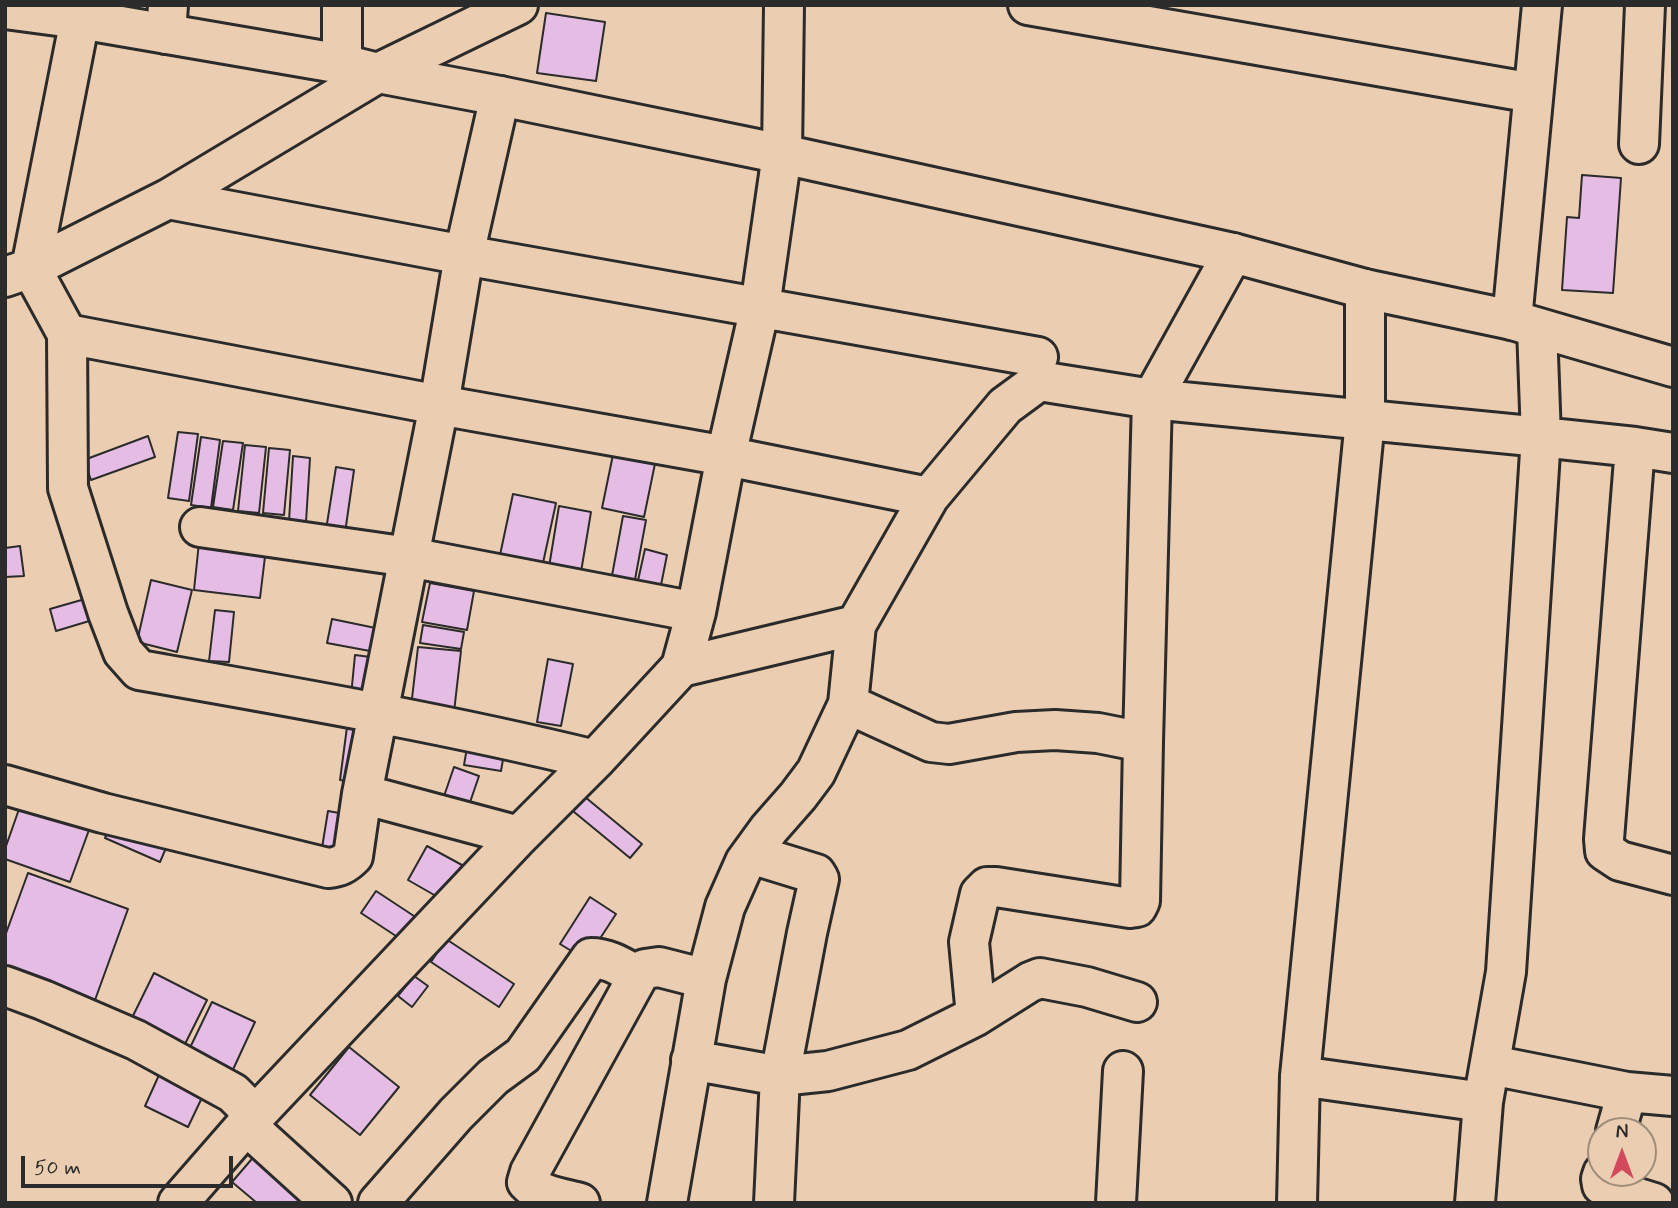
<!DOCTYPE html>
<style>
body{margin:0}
#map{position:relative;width:1678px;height:1208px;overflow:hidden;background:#ebceb1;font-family:Mynerve,sans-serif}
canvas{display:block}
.frame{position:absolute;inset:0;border:7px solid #2b2b2b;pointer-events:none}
.north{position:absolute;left:1587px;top:1117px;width:70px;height:70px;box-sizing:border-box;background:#ebceb1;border:2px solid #9e8d7b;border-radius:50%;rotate:0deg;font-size:19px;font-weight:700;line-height:28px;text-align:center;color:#2b2b2b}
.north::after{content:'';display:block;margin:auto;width:24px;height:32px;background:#d1495b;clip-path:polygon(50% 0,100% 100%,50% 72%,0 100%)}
.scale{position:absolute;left:21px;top:1156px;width:212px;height:32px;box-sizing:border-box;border:4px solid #2b2b2b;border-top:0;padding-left:9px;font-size:21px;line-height:24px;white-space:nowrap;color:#2b2b2b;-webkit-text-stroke:5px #ebceb1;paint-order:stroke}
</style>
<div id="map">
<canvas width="1678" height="1208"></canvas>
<div class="frame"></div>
<div class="north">N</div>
<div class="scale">50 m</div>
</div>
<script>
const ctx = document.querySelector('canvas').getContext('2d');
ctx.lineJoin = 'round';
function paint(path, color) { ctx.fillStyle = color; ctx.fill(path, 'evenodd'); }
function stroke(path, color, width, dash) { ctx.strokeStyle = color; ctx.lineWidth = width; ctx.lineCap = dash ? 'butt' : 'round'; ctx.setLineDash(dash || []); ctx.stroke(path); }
const building = new Path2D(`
 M 546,13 L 605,22 L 596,81 L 537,73 Z
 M 1582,175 L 1621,178 L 1613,293 L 1562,290 L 1567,217 L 1579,218 Z
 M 178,432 L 198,434 L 189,501 L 168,498 Z
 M 148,436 L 155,457 L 91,480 L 84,460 Z
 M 201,437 L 220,440 L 211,508 L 191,505 Z
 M 223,441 L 243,443 L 233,510 L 213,507 Z
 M 245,445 L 266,447 L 259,513 L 238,511 Z
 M 615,445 L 657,454 L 644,517 L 602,508 Z
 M 269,448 L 290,450 L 284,515 L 263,513 Z
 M 293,456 L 310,458 L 306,522 L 289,521 Z
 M 336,467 L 354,470 L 345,533 L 326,530 Z
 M 513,494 L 556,503 L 543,563 L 500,555 Z
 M 559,506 L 591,512 L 580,578 L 548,573 Z
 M 623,516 L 646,520 L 634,585 L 611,581 Z
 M 200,533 L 267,540 L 260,598 L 194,590 Z
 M 20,546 L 24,576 L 5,577 L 5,548 Z
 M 645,549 L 667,555 L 660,590 L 637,585 Z
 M 151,580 L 192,590 L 177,652 L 137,642 Z
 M 430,583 L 474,591 L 467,630 L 422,622 Z
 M 99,595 L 106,616 L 56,631 L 50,609 Z
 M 215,610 L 234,612 L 229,662 L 209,661 Z
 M 332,619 L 390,631 L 386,654 L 327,643 Z
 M 423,625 L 464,632 L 461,649 L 420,643 Z
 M 418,647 L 461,651 L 454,712 L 411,707 Z
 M 355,655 L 378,658 L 373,698 L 351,696 Z
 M 548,659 L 573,664 L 561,726 L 537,722 Z
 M 349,712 L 369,715 L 360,783 L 340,780 Z
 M 469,736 L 506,742 L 501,771 L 464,765 Z
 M 454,767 L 479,776 L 467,811 L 442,802 Z
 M 579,792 L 642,844 L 630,858 L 568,807 Z
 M 24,795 L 93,819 L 70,882 L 5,859 L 5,849 Z
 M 328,811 L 356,816 L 350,853 L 322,848 Z
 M 114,817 L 169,841 L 160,862 L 105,838 Z
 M 427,846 L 462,865 L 443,900 L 408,880 Z
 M 28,873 L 128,909 L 95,1000 L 5,968 L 5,936 Z
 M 376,891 L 417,918 L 402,940 L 361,913 Z
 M 590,897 L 616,914 L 586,960 L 560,944 Z
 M 446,939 L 514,984 L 499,1007 L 431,962 Z
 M 154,973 L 207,1000 L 180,1054 L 127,1028 Z
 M 414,976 L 428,986 L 412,1007 L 398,996 Z
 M 212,1002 L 255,1022 L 230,1076 L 186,1056 Z
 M 349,1047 L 399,1087 L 360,1135 L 310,1095 Z
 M 164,1064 L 208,1085 L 188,1127 L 145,1106 Z
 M 263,1146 L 305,1203 L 257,1203 L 232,1182 Z`);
paint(building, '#e5bce4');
stroke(building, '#2b2b2b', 2);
const minor = new Path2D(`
 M 1028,5 L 1533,93
 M 80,19 L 31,268 L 67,334 L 68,488 L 108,613 L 123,652 L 139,670 C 292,697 444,723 595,760
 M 166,34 L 168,5
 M 342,64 L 342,5
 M 1639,144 L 1645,5
 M 168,199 L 464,255 L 1038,357
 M 5,277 L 31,268 L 168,199 L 378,73 L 518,5
 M 1512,320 L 1542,5
 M 67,334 L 439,405 L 726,456 L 929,497
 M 1635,447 L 1604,839 L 1605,851 L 1620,861 L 1673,875
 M 200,527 L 409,557 L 696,612
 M 681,667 L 856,625 L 929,497 L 1005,406 L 1039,381 L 1152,399 L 1541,437 L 1635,447 L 1673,453
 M 848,704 L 931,742 L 949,744 L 1016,732 L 1055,730 L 1098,733 L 1143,742
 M 5,785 L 103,813 L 328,868 C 339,867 345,864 353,856 L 362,794 L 439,405 L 464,255 L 500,96
 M 362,794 L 519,836
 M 751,854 L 816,874 L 819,879 L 807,933 L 780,1076 L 774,1203
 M 5,986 L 43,1000 L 136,1040 L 233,1093 L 249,1109 L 246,1125 L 332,1203
 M 976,1016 L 969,942 L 980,894 L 987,887 L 996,887 L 1130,908 L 1137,907 L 1140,901 L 1143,742 L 1152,399 L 1233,253
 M 691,1060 L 780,1076 L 828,1071 L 908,1050 L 976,1016 L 1030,982 L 1040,978 L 1087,987 L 1137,1002
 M 1491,1065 L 1627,1092 L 1673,1096
 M 1300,1076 L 1483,1102
 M 1616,1131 L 1627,1092
 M 1603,1173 L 1601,1179 L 1602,1185 L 1609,1189 L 1654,1203
 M 178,1203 L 246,1125 L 519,836 L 595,760 L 681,667 L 696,612 L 726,456 L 760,307 L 782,154 L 784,5
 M 378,1203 L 456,1114 L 493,1077 L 523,1055 L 591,958 C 609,958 623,968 638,976
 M 580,1203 C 562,1198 540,1196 527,1182 L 530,1172 L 638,976 L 645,969 L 659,967 L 706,979
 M 667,1203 L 706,979 L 725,907 L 745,862 L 769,829 L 798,796 L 816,772 L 848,704 L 856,625
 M 1116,1203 L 1123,1071
 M 1297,1203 L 1300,1076 L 1365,420 L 1365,289
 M 1475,1203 L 1483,1102 L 1506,972 L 1541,437 L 1537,328`);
const major = new Path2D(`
 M 5,9 L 80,19 L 342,64 L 378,73 L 500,96 L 782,154 L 1233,253 L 1365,289 L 1512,320 L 1673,367`);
stroke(minor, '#2b2b2b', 44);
stroke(major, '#2b2b2b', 44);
stroke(minor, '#ebceb1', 38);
stroke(major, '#ebceb1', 38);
</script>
